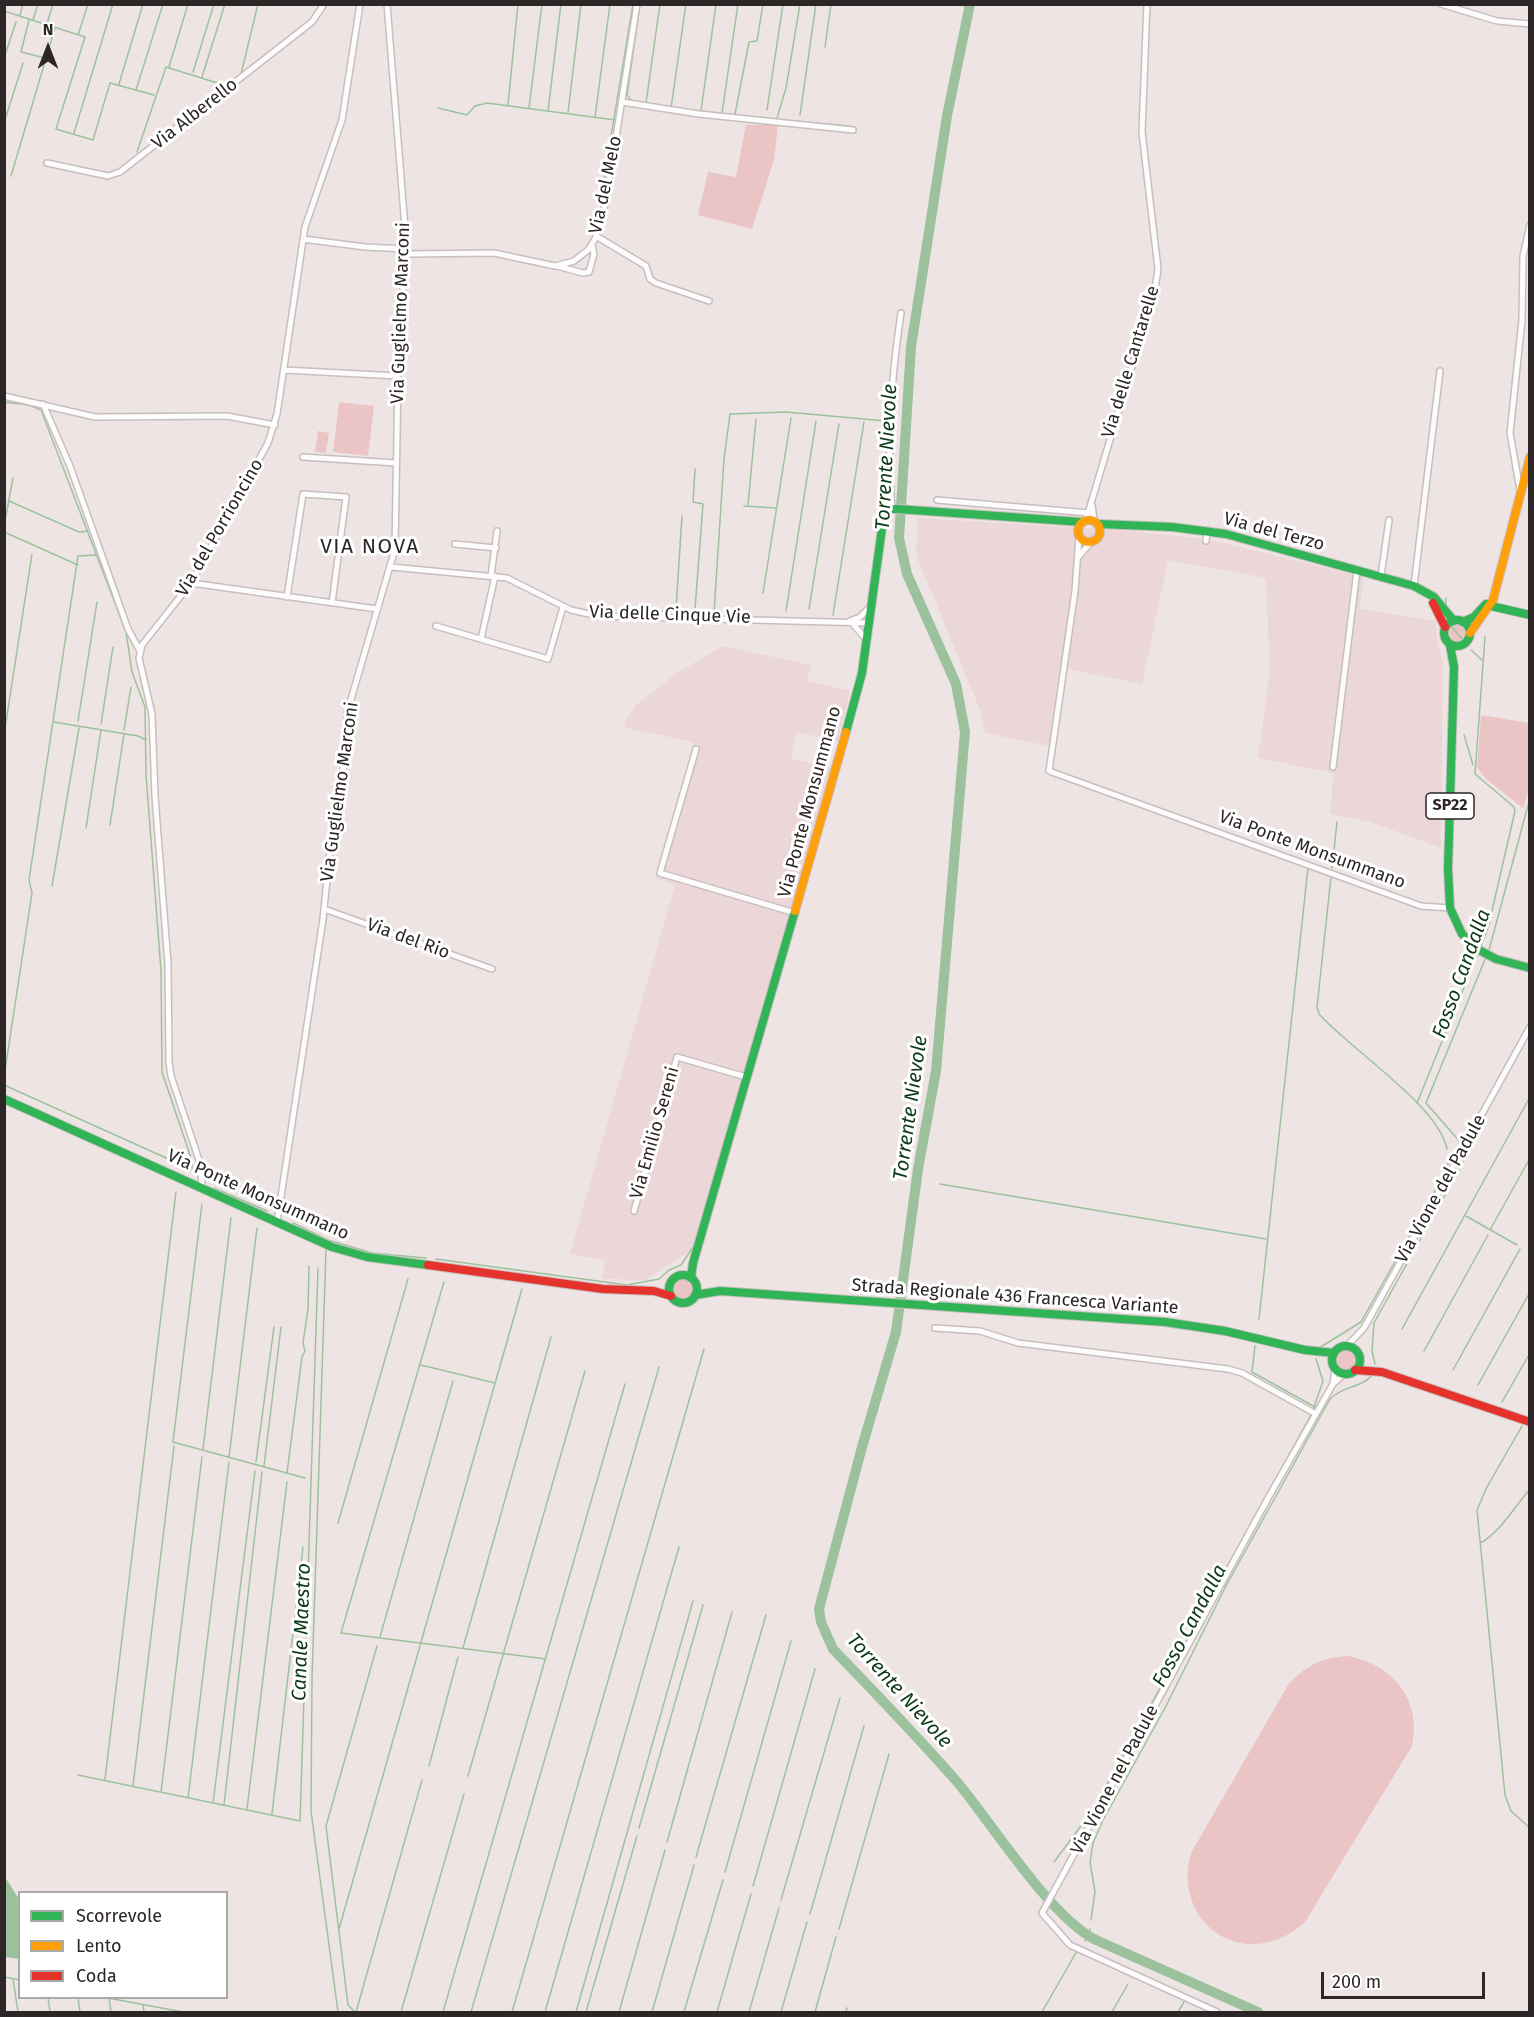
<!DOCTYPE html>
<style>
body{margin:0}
#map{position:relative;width:1534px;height:2017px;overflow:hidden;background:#efe4e4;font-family:"Fira Sans",sans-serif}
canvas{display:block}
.frame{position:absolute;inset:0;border:6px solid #2d2626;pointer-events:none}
.legend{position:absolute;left:18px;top:1891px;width:210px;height:108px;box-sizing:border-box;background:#fff;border:2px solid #aba8a8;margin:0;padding:8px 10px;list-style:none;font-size:18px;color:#2d2626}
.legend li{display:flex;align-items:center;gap:12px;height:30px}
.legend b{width:30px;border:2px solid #aba8a8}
.north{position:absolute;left:18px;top:18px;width:60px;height:60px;-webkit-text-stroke:4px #fff;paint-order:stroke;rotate:0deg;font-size:16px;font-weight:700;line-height:24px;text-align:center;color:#2d2626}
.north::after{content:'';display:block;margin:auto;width:21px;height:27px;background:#2d2626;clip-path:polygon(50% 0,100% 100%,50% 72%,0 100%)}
.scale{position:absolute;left:1321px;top:1972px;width:164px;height:27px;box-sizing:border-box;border:3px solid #2d2626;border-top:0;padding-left:8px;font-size:18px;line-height:21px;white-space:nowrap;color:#2d2626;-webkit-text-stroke:4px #fff;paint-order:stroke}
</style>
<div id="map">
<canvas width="1534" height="2017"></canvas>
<div class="frame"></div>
<ul class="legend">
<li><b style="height:8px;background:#30b455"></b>Scorrevole</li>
<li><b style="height:8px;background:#ff9f0a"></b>Lento</li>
<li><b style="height:8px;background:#e5322d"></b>Coda</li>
</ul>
<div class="north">N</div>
<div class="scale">200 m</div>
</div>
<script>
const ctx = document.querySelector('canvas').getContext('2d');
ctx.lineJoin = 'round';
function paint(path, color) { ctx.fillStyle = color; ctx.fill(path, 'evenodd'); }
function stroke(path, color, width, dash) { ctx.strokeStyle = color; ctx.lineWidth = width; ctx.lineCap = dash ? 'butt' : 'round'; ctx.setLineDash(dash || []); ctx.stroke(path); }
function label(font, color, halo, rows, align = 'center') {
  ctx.font = font + ' "Fira Sans",sans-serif'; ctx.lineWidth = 6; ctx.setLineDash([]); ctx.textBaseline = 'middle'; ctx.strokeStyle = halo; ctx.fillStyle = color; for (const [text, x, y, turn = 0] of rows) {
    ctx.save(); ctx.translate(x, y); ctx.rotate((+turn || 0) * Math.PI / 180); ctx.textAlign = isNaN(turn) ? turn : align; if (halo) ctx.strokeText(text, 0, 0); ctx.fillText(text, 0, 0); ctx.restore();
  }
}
paint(new Path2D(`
 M 918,518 L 1119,530 L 1208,539 L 1363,577 L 1360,609 L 1436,621 L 1437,640 L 1443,664 L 1441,848 L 1370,822 L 1331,814 L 1333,773 L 1258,758 L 1270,672 L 1266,578 L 1168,560 L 1142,684 L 1059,667 L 1049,746 L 985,733 L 981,712 L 916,555 Z
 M 723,646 L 811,665 L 807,681 L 850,691 L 838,741 L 796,732 L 791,759 L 840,769 L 835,791 L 823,807 L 737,1097 L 696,1247 L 645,1280 L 602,1279 L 605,1260 L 570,1254 L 675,885 L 655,878 L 694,742 L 622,727 L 636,705 L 677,673 Z`), '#ebd7d7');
paint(new Path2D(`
 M 746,125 L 778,125 L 774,160 L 752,229 L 698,215 L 708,172 L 736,177 Z
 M 339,402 L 374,406 L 368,456 L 333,452 Z
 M 318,431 L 329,433 L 326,453 L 315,452 Z
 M1448 633a9 9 0 1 1 18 0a9 9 0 1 1-18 0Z
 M 1481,715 L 1529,723 L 1529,789 L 1523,808 L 1486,779 L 1477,767 Z
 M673 1289a10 10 0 1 1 20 0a10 10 0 1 1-20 0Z
 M1336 1360a10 10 0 1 1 20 0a10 10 0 1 1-20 0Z
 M 1349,1656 C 1394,1666 1422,1700 1412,1746 L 1305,1922 C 1247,1975 1171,1925 1191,1853 L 1288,1685 C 1305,1666 1322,1657 1349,1656 Z`), '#ebc5c5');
paint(new Path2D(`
 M 5,1877 L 19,1899 L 19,1959 L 5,1957 Z`), '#9cc29d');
stroke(new Path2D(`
 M 4,11 L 85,37 L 56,129 L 93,140 L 110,83 L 154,95
 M 20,15 L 23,4
 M 29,20 L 21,52 L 45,58
 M 33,20 L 38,4
 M 47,24 L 53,4
 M 78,35 L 88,4
 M 825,47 L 831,4
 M 4,58 L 16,22
 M 169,67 L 188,4
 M 193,72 L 214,4
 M 241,74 L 258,4
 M 202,77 L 225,4
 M 119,84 L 143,4
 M 136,90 L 163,4
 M 631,100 L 627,95 L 640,4
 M 646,103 L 660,4
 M 508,105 L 518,4
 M 438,108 L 467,115 L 475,106 L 487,103 L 615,120
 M 529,108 L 542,4
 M 671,108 L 686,4
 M 689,110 L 717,113
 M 767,110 L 783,4
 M 548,111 L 561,4
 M 701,111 L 716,4
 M 568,113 L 581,4
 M 722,113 L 738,4
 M 735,114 L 749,42 L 757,41 L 763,4
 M 800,115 L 816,4
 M 595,117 L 610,4
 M 760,118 L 848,126
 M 777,118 L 786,88 L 800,4
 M 4,123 L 23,63
 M 74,133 L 113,4
 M 137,152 L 166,67 L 227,86
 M 11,176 L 55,28
 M 602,190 L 633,4
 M 4,402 L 29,405 L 41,410 L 126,632 L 132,672 L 145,707 L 146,775 L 161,971 L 162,1072 L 192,1161 L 192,1169
 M 9,501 L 79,532 L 88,531
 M 748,505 L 756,419
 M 744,506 L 776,508
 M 4,526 L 13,478
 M 4,532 L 78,565
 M 763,593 L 791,418
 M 1446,605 L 1446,598
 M 676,609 L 682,516
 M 695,609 L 703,504 L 693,502 L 695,469
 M 809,609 L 839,424
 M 657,611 L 714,613 L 724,459 L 730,414 L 786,412 L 886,421
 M 786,611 L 816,421
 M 833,615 L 864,422
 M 1452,627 L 1462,639
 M 1471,650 L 1482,660
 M 78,721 L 97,602
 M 54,722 L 138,736 L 146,740
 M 101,724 L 113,647
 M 124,730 L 131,687
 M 4,735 L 32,554
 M 1464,735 L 1473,765
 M 110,825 L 124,734
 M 86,828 L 101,730
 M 1332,868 L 1337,822
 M 1331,877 L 1317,1007 L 1319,1014 C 1350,1049 1439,1106 1447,1149
 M 52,886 L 79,728
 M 1481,946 L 1488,928 L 1515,811 L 1514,807 L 1475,774 L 1485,637
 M 1489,950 L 1530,798
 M 4,1077 L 32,893 L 29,880 L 78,556 L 96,555
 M 4,1085 L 193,1170
 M 1417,1103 L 1478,953
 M 1462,1144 L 1426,1103 L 1486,957
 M 940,1184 L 1266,1239
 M 214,1188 L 267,1211
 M 202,1204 L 173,1442 L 305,1478
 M 1466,1216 L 1517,1245
 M 293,1223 L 328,1240 L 372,1253 L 426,1258
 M 1490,1230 L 1530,1158
 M 326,1250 L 312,1678 L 311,1811 L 338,2012
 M 436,1259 L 627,1285 L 659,1279 L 669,1270 L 681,1265 L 693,1247
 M 444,1282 L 341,1633 L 546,1659
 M 1259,1319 L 1308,868
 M 1402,1329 L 1530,1097
 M 1255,1346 L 1252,1372 L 1315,1407
 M 1319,1348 L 1361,1322 L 1447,1169 L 1449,1158
 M 1424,1351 L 1488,1235
 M 1375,1364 L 1372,1351 L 1374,1323 L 1467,1155 L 1466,1150
 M 421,1365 L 495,1383
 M 1453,1370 L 1520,1249
 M 1478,1385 L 1530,1292
 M 1502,1402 L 1530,1353
 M 1313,1410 L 1323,1381 L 1316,1359
 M 1529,1413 L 1530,1413
 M 1522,1426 L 1487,1487 L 1477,1510 L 1505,1795 L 1511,1811 L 1530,1828
 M 203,1449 L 231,1218
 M 229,1457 L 257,1228
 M 256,1462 L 274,1327
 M 264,1466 L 281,1327
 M 287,1473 L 302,1357 L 305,1351 L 303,1343 L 308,1309 L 309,1266
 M 338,1523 L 408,1279
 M 1480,1543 C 1499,1534 1515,1506 1530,1489
 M 380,1637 L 453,1381
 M 463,1648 L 551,1337
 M 429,1766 L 458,1657
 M 78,1775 L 300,1821 L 318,1268
 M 468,1776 L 585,1371
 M 105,1779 L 176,1192
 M 133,1785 L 174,1446
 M 161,1792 L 202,1457
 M 188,1798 L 229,1462
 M 213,1803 L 255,1471
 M 224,1805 L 262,1472
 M 247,1809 L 287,1482
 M 272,1814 L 303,1547
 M 639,1828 L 703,1605
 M 667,1842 L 732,1612
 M 696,1857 L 766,1615
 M 1054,1862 L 1092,1811 L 1311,1415
 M 725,1872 L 791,1641
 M 753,1886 L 815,1669
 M 781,1900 L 840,1698
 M 810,1914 L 864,1726
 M 1091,1920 L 1095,1891 L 1090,1863 L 1093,1843 L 1103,1820 L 1165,1708 L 1227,1584 L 1330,1399 C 1342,1386 1362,1388 1372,1375
 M 339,1929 L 522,1289
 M 839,1929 L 889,1754
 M 1085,1941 L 1090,1929
 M 4,1977 L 20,1980
 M 13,1979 L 18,2012
 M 48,1998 L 50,2012
 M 78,1998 L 80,2012
 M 108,1998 L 183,2012
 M 109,1998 L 111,2012
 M 143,2005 L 144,2012
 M 355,2012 L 348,2005 L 326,1826 L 377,1646
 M 356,2012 L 422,1780
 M 401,2012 L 464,1794
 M 443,2012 L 625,1384
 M 471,2012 L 659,1367
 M 512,2012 L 704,1349
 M 545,2012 L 679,1547
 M 576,2012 L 693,1601
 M 586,2012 L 637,1836
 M 619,2012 L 665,1850
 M 652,2012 L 694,1865
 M 684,2012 L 723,1880
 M 717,2012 L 751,1894
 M 749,2012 L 779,1908
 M 781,2012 L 807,1922
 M 815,2012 L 836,1937
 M 846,2012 L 847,2008
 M 1042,2012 L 1077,1951
 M 1112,2012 L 1128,1984
 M 1178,2012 L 1184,2002`), '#9cc29d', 1.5);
stroke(new Path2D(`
 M 970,4 L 947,116 L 911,347 L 899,538 L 907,574 L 956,684 L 965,732 L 936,1071 L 918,1169 L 896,1332 L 862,1447 L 819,1609 L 821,1622 L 833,1649 C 875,1693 918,1737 958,1783 C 993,1825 1051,1918 1096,1940 L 1258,2012`), '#9cc29d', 10);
const street = new Path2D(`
 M 1441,4 L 1497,21 L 1530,24
 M 622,102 L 699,114 L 853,130
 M 47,163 L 108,176 L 120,172 L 312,22 L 324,4
 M 596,236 L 646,266 L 650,279 L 656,283 L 709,301
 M 303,239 L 365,247 L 406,249
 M 406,254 L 494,253 L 555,266 L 574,261 L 588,250 L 595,239 L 606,201 L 637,4
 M 557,266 L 583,273 L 589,272 L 594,254 L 592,245
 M 284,370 L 398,376
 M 4,396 L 95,417 L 227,416 L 275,425
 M 43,404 L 70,466 L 128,629 L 140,651
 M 303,457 L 396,463
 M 1520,490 L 1510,433 L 1522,320 L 1523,256 L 1530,225
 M 937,500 L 1089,513
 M 1092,505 L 1094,520
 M 892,509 C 886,442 891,379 901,313
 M 1086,520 L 1155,289 L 1158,269 L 1142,132 L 1147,4
 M 1079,536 L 1075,591 L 1049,771 L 1421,906 L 1450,908
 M 1206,541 L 1207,530
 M 455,544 L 496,548
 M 1079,556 L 1091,542
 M 391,567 L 507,578 L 571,610 L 598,616 L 869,623
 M 491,576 L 497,531
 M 1381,576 L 1389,520
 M 191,583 L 377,609
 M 1414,586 L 1440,371
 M 287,597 L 303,494 L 346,497 L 332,603
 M 850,621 L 860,617 L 871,606
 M 853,624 L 866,639
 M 436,626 L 548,659 L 563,607
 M 481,639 L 495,576
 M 696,749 L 660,873 L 795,913
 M 1333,767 L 1357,570
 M 324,909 L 492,969
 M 202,1188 L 201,1166 L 171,1076 L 169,1062 L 168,964 L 155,796 L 152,714 L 139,658 L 142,645 L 191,583 L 268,443 L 277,414 L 305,227 L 342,120 L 360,4
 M 634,1211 L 677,1057 L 746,1077
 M 277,1223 L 323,919 L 334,809 L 343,774 L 347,713 L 395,549 L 398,376 L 406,240 L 387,4
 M 935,1328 L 980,1331 L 1018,1343 L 1228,1369 L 1242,1373 L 1316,1414
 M 1347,1346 L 1364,1328 L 1530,1027
 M 1333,1384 L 1344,1374
 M 1217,2012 L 1070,1945 L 1042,1913 L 1267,1500 L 1333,1384 L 1335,1369`);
const fast = new Path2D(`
 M 1099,524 L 1172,527 L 1226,534 L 1414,586 L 1434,597 L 1454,621
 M 1491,606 L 1530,615
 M1444 633a13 13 0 1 1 26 0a13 13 0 1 1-26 0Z
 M 1463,622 L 1474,617 L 1486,604
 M 1450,645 L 1454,667 L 1448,869 L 1450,908 L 1462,934 L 1477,949 L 1496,959 L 1530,968
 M 846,732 L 862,673 L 884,514 L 890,509 L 897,509 L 1082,522
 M 4,1099 L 332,1247 L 367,1257 L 428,1265
 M669 1289a14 14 0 1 1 28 0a14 14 0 1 1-28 0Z
 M 691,1278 L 693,1263 L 795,911
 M 695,1295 L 720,1291 L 1165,1322 L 1225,1331 L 1305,1350 L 1334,1353
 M1332 1360a14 14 0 1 1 28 0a14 14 0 1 1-28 0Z`);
const slow = new Path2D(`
 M1078 531a11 11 0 1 1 22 0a11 11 0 1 1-22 0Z
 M 1470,633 L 1493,600 L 1530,457
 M 795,911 L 846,732`);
const jam = new Path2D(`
 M 1433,603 L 1445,627
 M 428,1265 L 603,1289 L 654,1291 L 671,1296
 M 1355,1370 L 1382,1372 L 1530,1422`);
stroke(street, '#c7bfbf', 8);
stroke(fast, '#c7bfbf', 10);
stroke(slow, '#c7bfbf', 10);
stroke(jam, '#c7bfbf', 10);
stroke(street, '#fdfbfb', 5);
stroke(fast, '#30b455', 8);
stroke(slow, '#ff9f0a', 8);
stroke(jam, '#e5322d', 8);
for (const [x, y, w] of [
 [1450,806,48]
]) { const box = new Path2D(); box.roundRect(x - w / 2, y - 13, w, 26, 4.5); ctx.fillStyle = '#fff'; ctx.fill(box); stroke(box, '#2d2626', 1.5); }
label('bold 16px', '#2d2626', null, [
 ["SP22",1450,806]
]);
label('18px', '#2d2626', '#fff', [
 ["Via Alberello",195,114,-38],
 ["Via del Melo",606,185,-78],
 ["Via Guglielmo Marconi",401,313,-88],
 ["Via delle Cantarelle",1131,362,-73],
 ["Via del Porrioncino",220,528,-60],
 ["Via del Terzo",1274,532,15],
 ["Via delle Cinque Vie",670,615,2],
 ["Via Guglielmo Marconi",340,792,-82],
 ["Via Ponte Monsummano",810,802,-75],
 ["Via Ponte Monsummano",1312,850,20],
 ["Via del Rio",408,939,20],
 ["Via Emilio Sereni",655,1133,-74],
 ["Via Vione del Padule",1441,1189,-61],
 ["Via Ponte Monsummano",258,1195,24],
 ["Strada Regionale 436 Francesca Variante",1015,1297,4],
 ["Via Vione nel Padule",1115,1780,-62]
]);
label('italic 20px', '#0d3916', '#fff', [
 ["Torrente Nievole",887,457,-87],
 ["Fosso Candalla",1462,974,-70],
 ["Torrente Nievole",911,1108,-82],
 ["Fosso Candalla",1190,1626,-62],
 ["Canale Maestro",302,1632,-88],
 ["Torrente Nievole",899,1691,48]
]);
ctx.letterSpacing = '1.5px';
label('21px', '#2d2626', '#fff', [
 ["VIA NOVA",370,547]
]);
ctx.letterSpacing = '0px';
</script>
